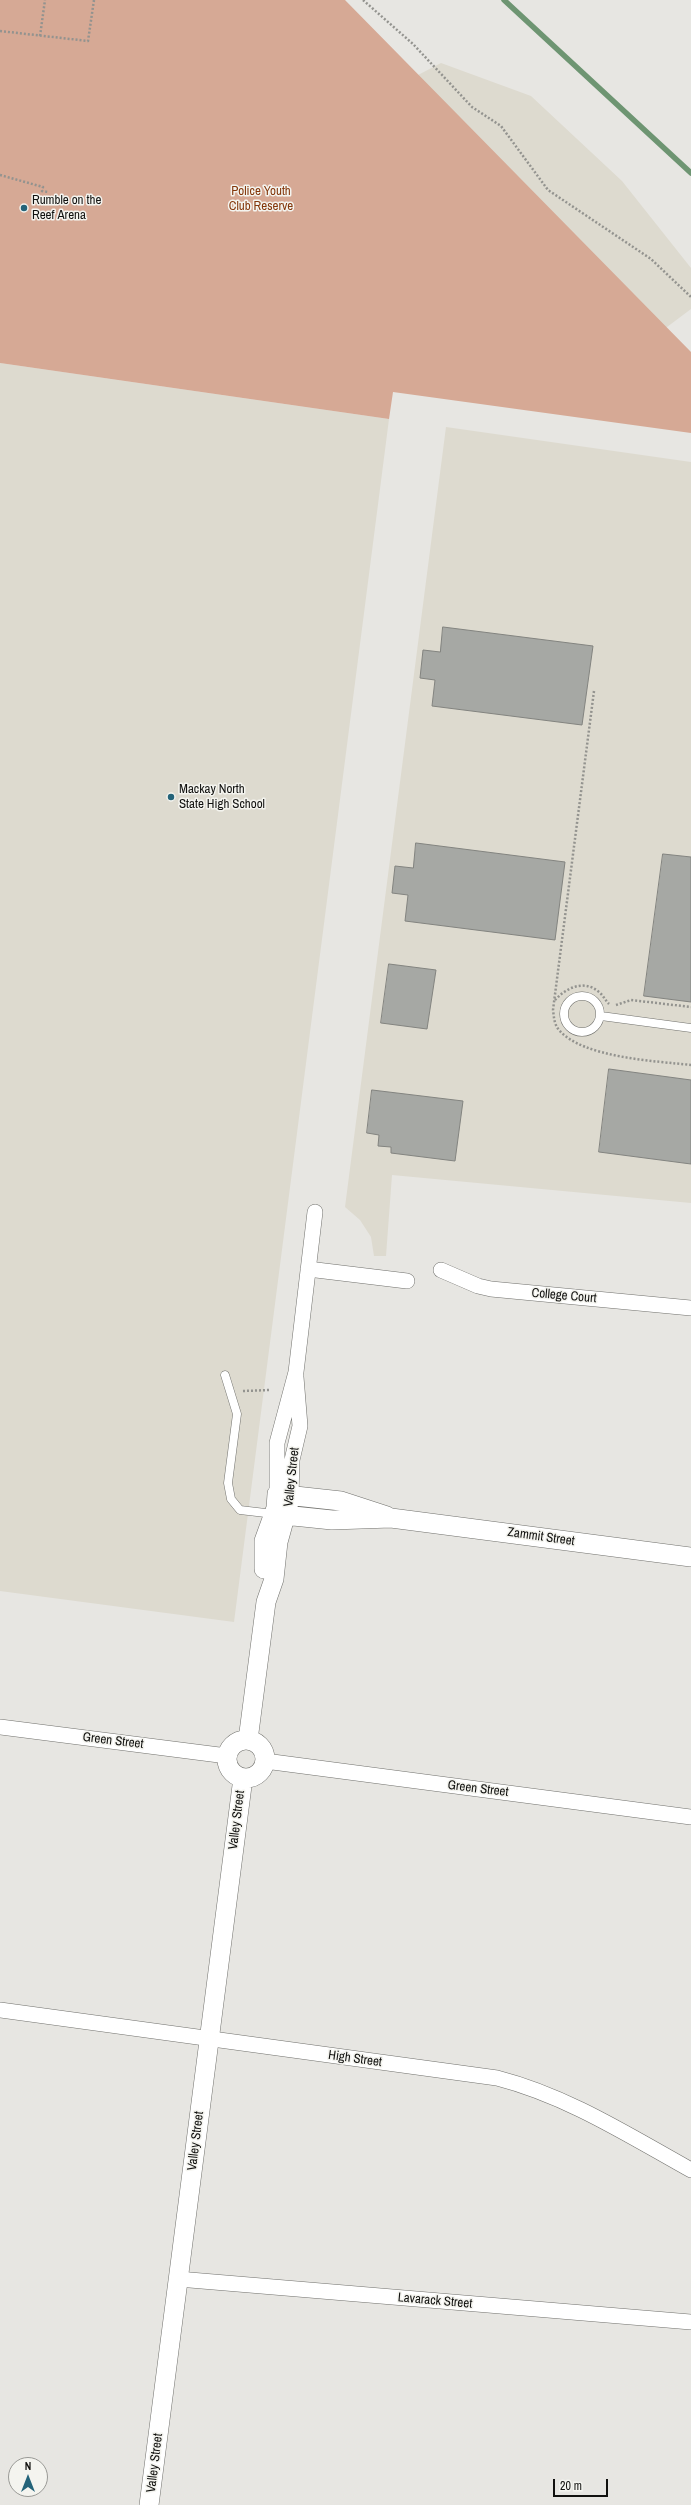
<!DOCTYPE html>
<style>
body{margin:0}
#map{position:relative;width:691px;height:2505px;overflow:hidden;background:#e7e6e2;font-family:"Archivo Narrow",sans-serif}
canvas{display:block}
.north{position:absolute;left:8px;top:2457px;width:40px;height:40px;box-sizing:border-box;background:#f4f4ef;border:1px solid #999995;border-radius:50%;rotate:0deg;font-size:11px;font-weight:700;line-height:16px;text-align:center;color:#11110f}
.north::after{content:'';display:block;margin:auto;width:14px;height:18px;background:#246379;clip-path:polygon(50% 0,100% 100%,50% 72%,0 100%)}
.scale{position:absolute;left:553px;top:2479px;width:55px;height:18px;box-sizing:border-box;border:2px solid #11110f;border-top:0;padding-left:5px;font-size:12px;line-height:14px;white-space:nowrap;color:#11110f;-webkit-text-stroke:3px #f4f4ef;paint-order:stroke}
</style>
<div id="map">
<canvas width="691" height="2505"></canvas>
<div class="north">N</div>
<div class="scale">20 m</div>
</div>
<script>
const ctx = document.querySelector('canvas').getContext('2d');
ctx.lineJoin = 'round';
function paint(path, color) { ctx.fillStyle = color; ctx.fill(path, 'evenodd'); }
function stroke(path, color, width, dash) { ctx.strokeStyle = color; ctx.lineWidth = width; ctx.lineCap = dash ? 'butt' : 'round'; ctx.setLineDash(dash || []); ctx.stroke(path); }
function label(font, color, halo, rows, align = 'center') {
  ctx.font = font + ' "Archivo Narrow",sans-serif'; ctx.lineWidth = 3; ctx.setLineDash([]); ctx.textBaseline = 'middle'; ctx.strokeStyle = halo; ctx.fillStyle = color; for (const [text, x, y, turn = 0] of rows) {
    ctx.save(); ctx.translate(x, y); ctx.rotate((+turn || 0) * Math.PI / 180); ctx.textAlign = isNaN(turn) ? turn : align; if (halo) ctx.strokeText(text, 0, 0); ctx.fillText(text, 0, 0); ctx.restore();
  }
}
paint(new Path2D(`
 M 441,63 L 531,96 L 622,181 L 691,268 L 691,309 L 651,339 L 395,87 Z
 M 0,363 L 389,419 L 234,1622 L 0,1591 Z
 M 446,427 L 691,462 L 691,1203 L 392,1175 L 386,1256 L 374,1256 L 371,1237 L 360,1220 L 345,1207 Z`), '#dddacf');
paint(new Path2D(`
 M 0,0 L 345,0 L 691,352 L 691,433 L 393,392 L 389,419 L 0,363 Z`), '#d6a995');
stroke(new Path2D(`
 M 504,0 L 691,173`), '#6e9572', 5.5);
const building = new Path2D(`
 M 443,627 L 593,646 L 582,725 L 432,706 L 435,680 L 420,678 L 423,650 L 440,652 Z
 M 416,843 L 565,862 L 555,940 L 405,921 L 408,895 L 392,893 L 395,866 L 413,868 Z
 M 663,854 L 691,857 L 691,1002 L 644,996 Z
 M 389,964 L 436,970 L 427,1029 L 381,1023 Z
 M 609,1069 L 691,1080 L 691,1164 L 599,1152 Z
 M 372,1090 L 463,1101 L 455,1161 L 391,1153 L 391,1147 L 378,1146 L 379,1135 L 367,1133 Z`);
paint(building, '#a6a8a4');
stroke(building, '#838480', 1);
const service = new Path2D(`
 M564 1014a18 18 0 1 1 36 0a18 18 0 1 1-36 0Z
 M 601,1016 L 691,1028
 M 225,1375 L 237,1414 L 228,1483 L 231,1499 L 240,1510 L 274,1514`);
const minor = new Path2D(`
 M 308,1269 L 407,1281
 M 441,1270 L 478,1286 L 491,1289 L 691,1308
 M 277,1494 L 277,1443 L 296,1372 L 315,1212
 M 291,1495 L 292,1460 L 300,1426 L 296,1377
 M 0,1727 L 227,1756
 M 265,1761 L 691,1817
 M 0,2010 L 497,2078 C 567,2096 628,2135 691,2170
 M 178,2279 L 691,2322`);
const tertiary = new Path2D(`
 M 274,1514 L 332,1520 L 391,1518 L 691,1557
 M 264,1569 L 264,1541 L 276,1508 L 277,1494 L 341,1501 L 387,1516
 M227 1759a19 19 0 1 1 38 0a19 19 0 1 1-38 0Z
 M 248,1740 L 266,1602 L 274,1579 L 278,1542 L 291,1495
 M 149,2505 L 243,1778`);
stroke(service, '#70706c', 9);
stroke(minor, '#70706c', 16);
stroke(tertiary, '#70706c', 20);
stroke(new Path2D(`
 M 363,0 L 413,44 L 472,107 L 501,126 L 548,190 L 651,259 L 691,297
 M 0,31 L 88,41 L 94,0
 M 40,36 L 45,0
 M 0,175 L 43,187 L 42,191 L 48,192
 M 594,691 L 553,1010 C 554,1017 554,1024 559,1030 C 583,1058 656,1061 691,1065
 M 555,1000 C 566,988 584,979 599,992 C 603,995 605,1000 609,1004
 M 616,1005 L 631,1000 L 691,1007
 M 243,1391 L 270,1390`), '#93938f', 2.5, [2, 2]);
stroke(service, '#fff', 8);
stroke(minor, '#fff', 15);
stroke(tertiary, '#fff', 19);
for (const [x, y, r, color] of [
 [24,208,4,"#246379"],
 [171,797,4,"#246379"]
]) { const dot = new Path2D(); dot.arc(x, y, r, 0, 2 * Math.PI); ctx.fillStyle = color; ctx.fill(dot); stroke(dot, '#f4f4ef', 1.5); }
label('13px', '#84370b', '#f4f4ef', [
 ["Police Youth",261,192],
 ["Club Reserve",261,207]
]);
label('13px', '#11110f', '#f4f4ef', [
 ["Rumble on the",32,201],
 ["Reef Arena",32,216],
 ["Mackay North",179,790],
 ["State High School",179,805]
], 'left');
label('13px', '#11110f', '#f4f4ef', [
 ["College Court",564,1296,5],
 ["Valley Street",292,1477,-84],
 ["Zammit Street",541,1537,8],
 ["Green Street",113,1741,7],
 ["Green Street",478,1789,7],
 ["Valley Street",237,1820,-83],
 ["High Street",355,2059,8],
 ["Valley Street",196,2141,-83],
 ["Lavarack Street",435,2301,5],
 ["Valley Street",155,2463,-83]
]);
</script>
